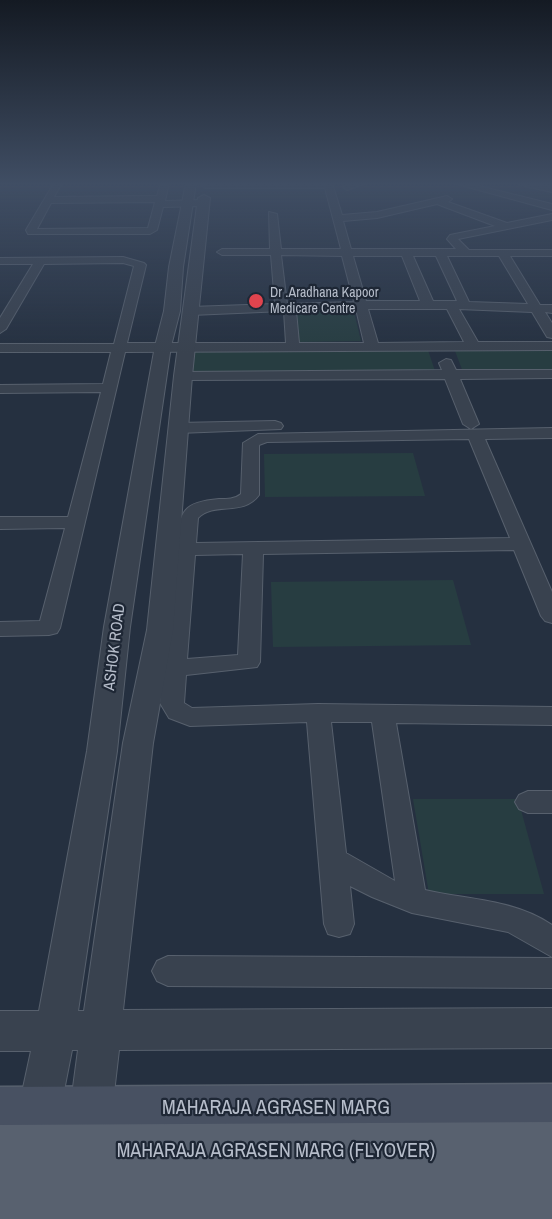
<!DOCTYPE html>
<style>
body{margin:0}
canvas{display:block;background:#253040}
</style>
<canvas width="552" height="1219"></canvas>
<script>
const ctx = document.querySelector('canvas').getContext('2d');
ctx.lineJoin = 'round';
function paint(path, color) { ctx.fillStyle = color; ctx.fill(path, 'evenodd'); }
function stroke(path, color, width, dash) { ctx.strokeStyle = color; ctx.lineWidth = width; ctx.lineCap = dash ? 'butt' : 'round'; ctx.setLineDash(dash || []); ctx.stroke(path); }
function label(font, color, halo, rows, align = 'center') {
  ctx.font = font + ' "Archivo Narrow",sans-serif'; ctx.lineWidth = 4.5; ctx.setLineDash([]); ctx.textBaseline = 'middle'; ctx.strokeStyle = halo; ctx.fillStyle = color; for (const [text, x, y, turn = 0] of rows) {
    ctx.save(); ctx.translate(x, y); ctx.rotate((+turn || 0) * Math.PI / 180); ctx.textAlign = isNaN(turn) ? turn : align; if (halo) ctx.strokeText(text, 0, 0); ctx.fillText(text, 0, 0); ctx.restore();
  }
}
paint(new Path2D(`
 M 293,308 L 353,308 L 361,341 L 297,342 Z
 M 428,350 L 435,371 L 192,372 L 193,352 Z
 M 552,350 L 552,371 L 463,372 L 455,351 Z
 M 413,453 L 425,496 L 265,497 L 264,454 Z
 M 453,580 L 471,645 L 273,647 L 271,582 Z
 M 413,799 L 518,799 L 544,894 L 429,894 Z`), '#273d41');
const minor = new Path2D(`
 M 54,183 L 62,183 L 54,197 L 157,196 L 161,183 L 169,183 L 165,201 L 204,200 L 209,203 L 204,206 L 163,207 L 157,230 L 150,234 L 28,234 L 26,230 ZM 155,202 L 148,228 L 37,229 L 51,203 Z
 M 202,183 L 329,183 L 333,186 L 342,215 L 377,212 L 447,196 L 452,199 L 448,202 L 507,223 L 552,214 L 552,220 L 458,239 L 469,250 L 552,250 L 552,256 L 510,256 L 540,305 L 552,305 L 552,313 L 545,312 L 552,323 L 552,338 L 547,337 L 532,312 L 459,309 L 478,342 L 552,342 L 552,350 L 125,352 L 60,628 L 57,633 L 49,635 L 0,636 L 0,622 L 40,621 L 65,528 L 0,529 L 0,517 L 68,517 L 101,392 L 0,393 L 0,385 L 103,384 L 111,352 L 0,352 L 0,344 L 114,344 L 134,266 L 123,263 L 44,264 L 6,329 L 0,333 L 0,318 L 33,264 L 0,264 L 0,258 L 123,257 L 144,263 L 146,265 L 127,343 L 286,343 L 284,311 L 191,315 L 185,311 L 191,307 L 275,304 L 271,255 L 222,255 L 217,252 L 222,249 L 270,249 L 269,212 L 277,214 L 281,249 L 341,249 L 325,188 L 205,188 L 201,185 ZM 437,204 L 495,226 L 450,235 L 447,239 L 456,249 L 351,249 L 343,221 L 377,218 ZM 281,255 L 342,256 L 354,302 L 287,304 ZM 353,256 L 402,256 L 420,301 L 366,301 ZM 413,256 L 436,256 L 457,301 L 433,301 ZM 447,256 L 499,256 L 528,304 L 469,302 ZM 356,309 L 364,343 L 299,343 L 296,311 ZM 368,309 L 447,309 L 464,342 L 378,343 Z
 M 353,183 L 367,183 L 347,190 L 343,187 Z
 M 453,183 L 467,183 L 552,204 L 552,210 Z
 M 519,183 L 552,186 L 552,192 L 520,185 Z
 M 446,359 L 451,360 L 456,370 L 552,370 L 552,378 L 460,379 L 479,424 L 471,429 L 463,424 L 445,379 L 183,380 L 176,376 L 183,372 L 442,370 L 439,363 Z
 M 275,421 L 281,423 L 283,426 L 281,429 L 178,433 L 170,428 L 178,423 Z
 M 552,428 L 552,438 L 485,439 L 552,592 L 552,623 L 545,621 L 541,616 L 514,550 L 263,554 L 260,662 L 257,667 L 186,675 L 184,703 L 192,708 L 318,704 L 552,707 L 552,725 L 396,723 L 425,890 C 468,900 514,899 552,925 L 552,957 L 508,932 L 412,913 L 372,897 L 350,886 L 354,924 L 350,934 L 339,937 L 328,934 L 324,924 L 307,722 L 190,726 L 169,718 L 160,703 L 176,555 L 167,553 L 164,549 L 167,545 L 177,543 C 180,511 183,502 219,499 C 227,499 235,499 241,494 L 243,443 L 258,434 ZM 469,439 L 510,538 L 196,543 L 198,518 C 215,501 243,517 259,495 L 259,445 L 267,442 ZM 243,554 L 238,655 L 187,659 L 195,555 ZM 331,722 L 372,722 L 395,881 L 346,853 Z
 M 528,791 L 552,791 L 552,813 L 528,813 L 519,809 L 515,802 L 519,795 Z
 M 168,956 L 552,958 L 552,988 L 168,986 L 157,981 L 152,971 L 157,961 Z`);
const tertiary = new Path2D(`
 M 186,183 L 196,183 L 183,267 L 180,311 L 171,346 L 130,627 L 117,751 L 78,1011 L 84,1011 L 123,743 L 147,630 L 174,376 L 198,198 L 204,195 L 210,198 L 192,376 L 173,630 L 153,743 L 123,1010 L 552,1008 L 552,1048 L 119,1050 L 112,1110 L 106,1125 L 91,1131 L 76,1125 L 70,1110 L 78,1050 L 72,1050 L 60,1111 L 54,1126 L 39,1132 L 24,1126 L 18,1111 L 31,1051 L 0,1051 L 0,1011 L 39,1011 L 87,751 L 104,627 L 155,346 L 164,311 L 169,267 Z`);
const secondary = new Path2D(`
 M 552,1084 L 552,1132 L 0,1135 L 0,1087 Z`);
const primary = new Path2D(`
 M 552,1122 L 552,1219 L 0,1219 L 0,1125 Z`);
stroke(minor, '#57606d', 2);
stroke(tertiary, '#57606d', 2);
stroke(secondary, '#57606d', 3);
stroke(primary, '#434b59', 2);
paint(minor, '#39424f');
paint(tertiary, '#39424f');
paint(secondary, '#485162');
paint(primary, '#58616f');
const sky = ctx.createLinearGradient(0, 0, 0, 354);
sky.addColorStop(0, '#141a23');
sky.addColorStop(0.52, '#404e64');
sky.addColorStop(1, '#404e6400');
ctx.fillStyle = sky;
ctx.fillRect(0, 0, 552, 354);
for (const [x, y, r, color] of [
 [256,301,8,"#e0444e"]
]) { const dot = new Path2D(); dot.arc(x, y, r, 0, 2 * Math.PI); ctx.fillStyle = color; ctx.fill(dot); stroke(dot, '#1e2735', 2); }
label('14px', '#b6bdca', '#1e2735', [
 ["Dr .Aradhana Kapoor",270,293],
 ["Medicare Centre",270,309]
], 'left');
label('16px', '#b6bdca', '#1e2735', [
 ["ASHOK ROAD",115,647,-83]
]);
label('20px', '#b6bdca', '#1e2735', [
 ["MAHARAJA AGRASEN MARG",276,1109],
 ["MAHARAJA AGRASEN MARG (FLYOVER)",276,1152]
]);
</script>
